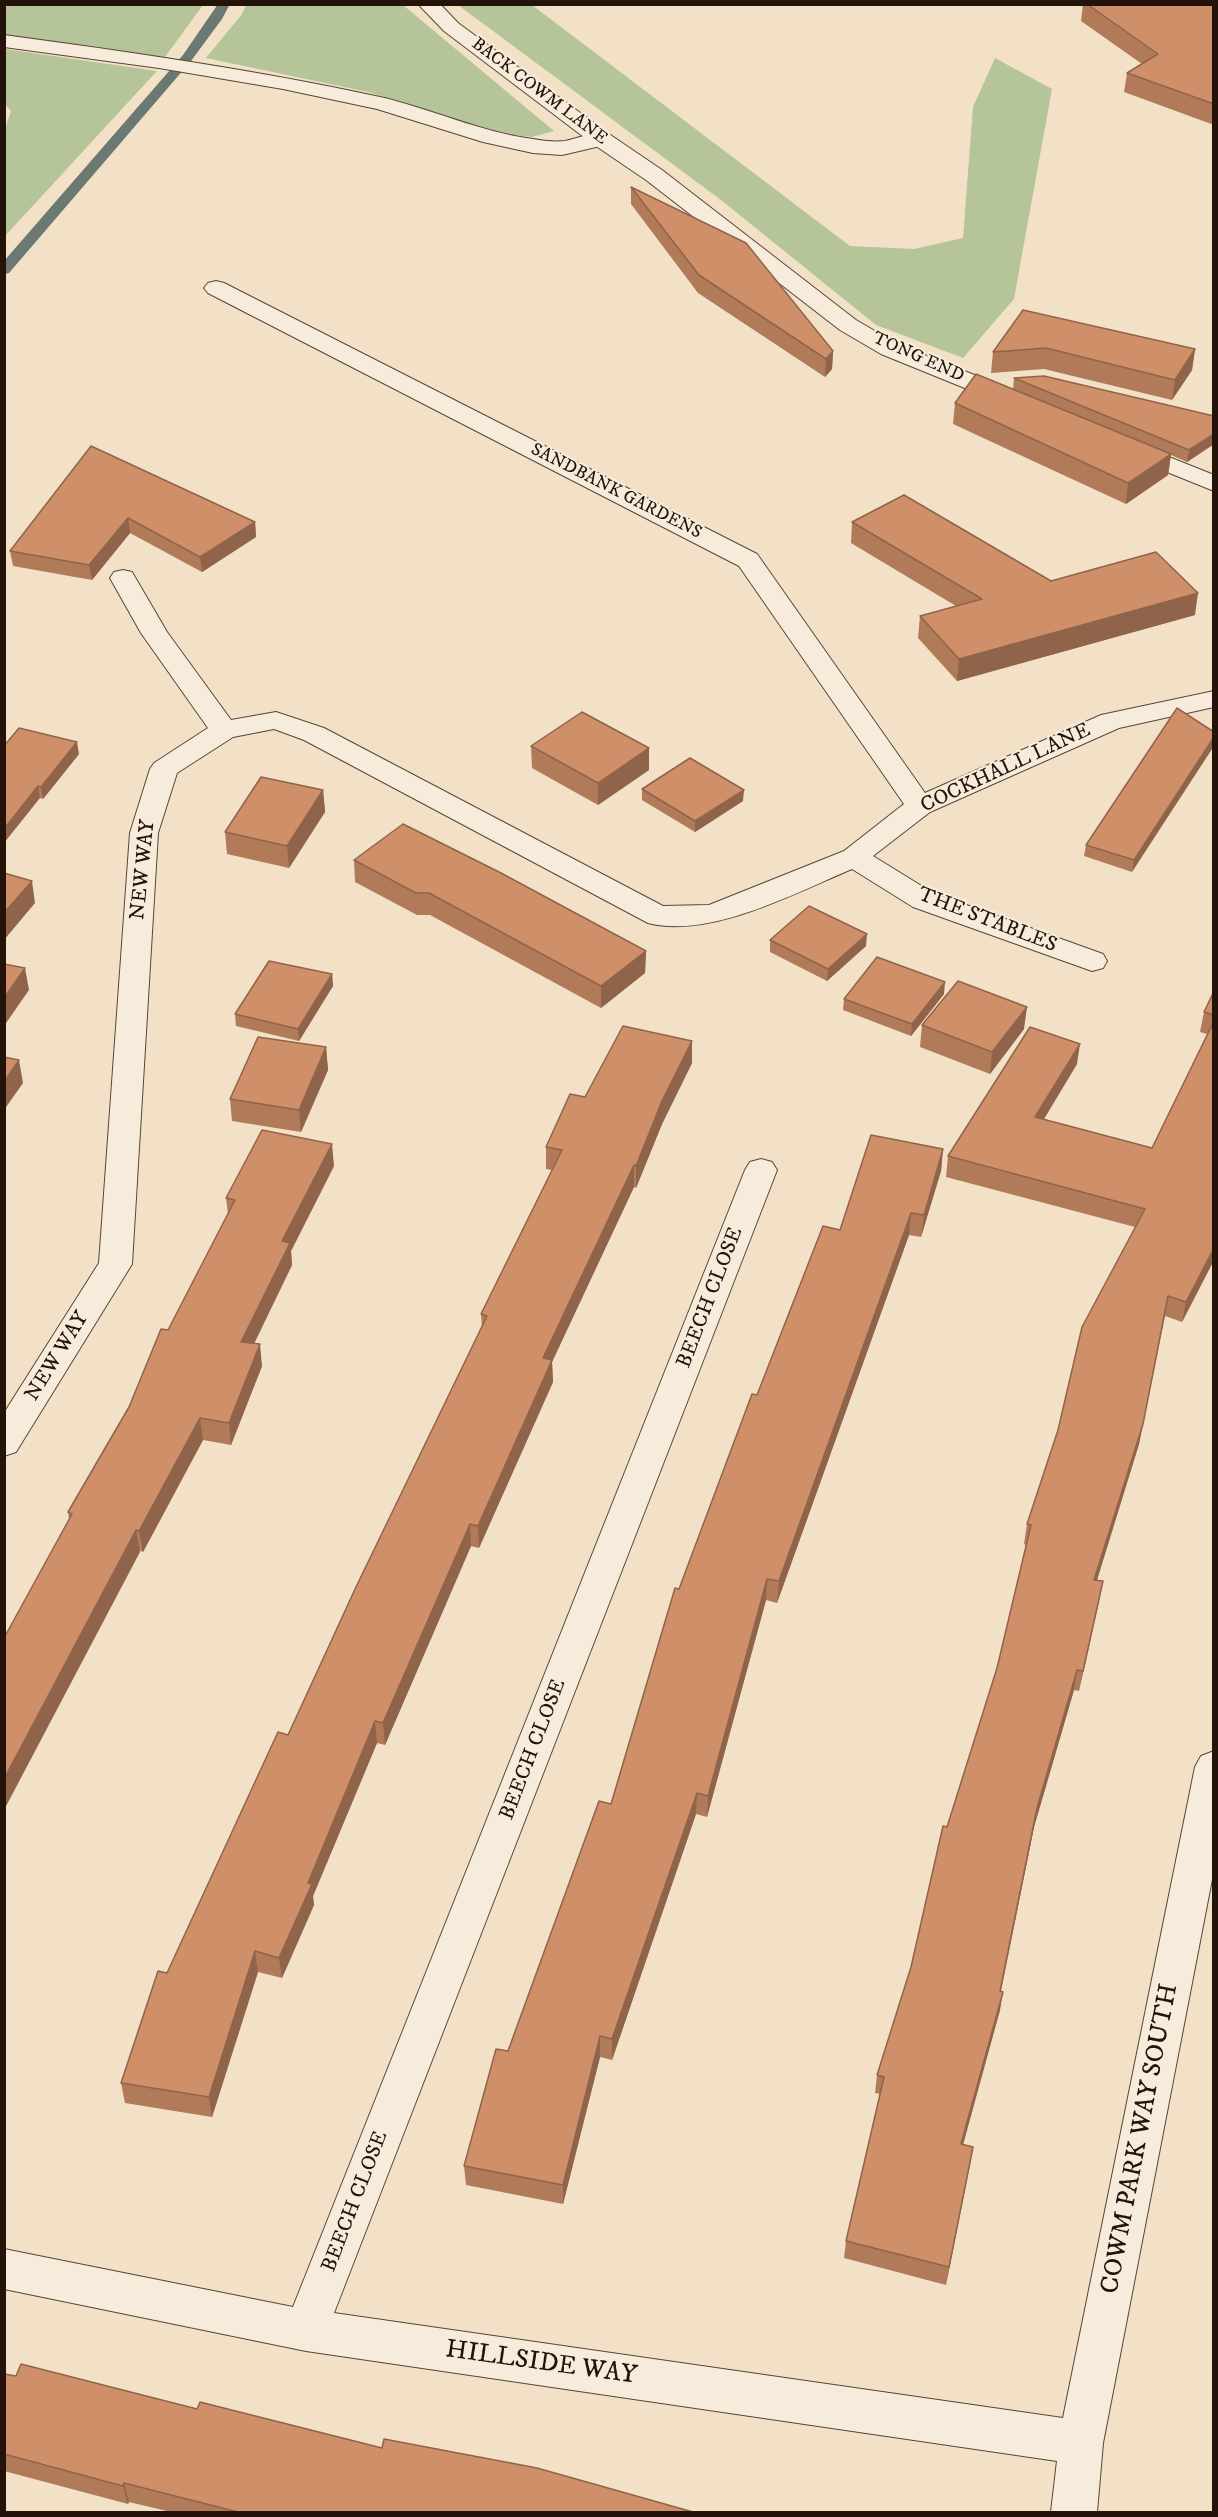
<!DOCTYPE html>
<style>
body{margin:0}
#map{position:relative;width:1218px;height:2517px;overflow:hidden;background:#f2e1c7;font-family:"IM FELL DW Pica",serif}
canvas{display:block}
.frame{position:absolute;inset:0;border:6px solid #231309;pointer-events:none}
</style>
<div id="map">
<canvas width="1218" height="2517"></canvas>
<div class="frame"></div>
</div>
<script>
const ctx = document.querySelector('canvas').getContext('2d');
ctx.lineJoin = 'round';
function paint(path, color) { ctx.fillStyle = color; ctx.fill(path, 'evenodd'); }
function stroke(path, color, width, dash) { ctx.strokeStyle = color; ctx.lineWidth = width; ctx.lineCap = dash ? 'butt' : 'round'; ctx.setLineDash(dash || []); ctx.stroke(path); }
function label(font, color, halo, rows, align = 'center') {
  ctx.font = font + ' "IM FELL DW Pica",serif'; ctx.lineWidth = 4.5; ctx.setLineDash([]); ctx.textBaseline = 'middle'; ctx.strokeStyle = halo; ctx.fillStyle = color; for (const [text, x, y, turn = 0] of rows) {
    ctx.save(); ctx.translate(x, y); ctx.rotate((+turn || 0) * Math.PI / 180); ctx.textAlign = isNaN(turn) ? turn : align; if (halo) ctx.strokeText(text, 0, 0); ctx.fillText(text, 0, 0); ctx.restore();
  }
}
paint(new Path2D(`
 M 5,5 L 203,5 L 165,57 L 5,36 Z
 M 246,5 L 403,5 L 554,131 L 532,137 L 504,134 L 368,92 L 206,58 L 242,14 Z
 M 458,5 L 532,5 L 850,246 L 914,249 L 963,238 L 973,107 L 995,58 L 1052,89 L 1014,299 L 963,358 L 876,325 L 721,200 Z
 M 5,49 L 157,71 L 5,236 L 5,129 L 11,111 L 5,104 Z`), '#b6c499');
paint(new Path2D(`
 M 218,4 L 230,4 L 222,19 L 191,61 L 9,273 L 4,274 L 4,261 L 183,55 Z`), '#6b7972');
const service = new Path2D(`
 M 4,35 C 130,52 256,70 380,97 C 432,109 480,132 533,139 C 543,141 555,142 565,141 C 579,138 594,131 609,134 L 612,139 L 609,144 L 562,155 L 533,153 L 483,142 L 377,109 L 283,89 L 159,68 L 4,47 Z`);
const minor = new Path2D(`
 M 418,4 L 440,4 L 458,23 L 609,134 L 662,170 L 856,320 L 897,344 L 1022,394 L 1025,399 L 1022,404 L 1013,406 L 1004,404 L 881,354 L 840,330 L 646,180 L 593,144 L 444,31 Z
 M 216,281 L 224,283 L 757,554 L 925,793 L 1101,715 L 1214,691 L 1214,707 L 1119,728 L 930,812 L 873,856 L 933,893 L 1103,954 L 1107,961 L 1103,968 L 1092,971 L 913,907 L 852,869 C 795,893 710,939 648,923 L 304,740 L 274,729 L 233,737 L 177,773 L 158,833 L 132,1264 L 16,1452 L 4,1456 L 4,1413 L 99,1263 L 130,833 L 150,769 L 154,763 L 208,728 L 141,633 L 110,578 L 114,572 L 123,570 L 132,572 L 167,632 L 231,720 L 276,712 L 324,728 L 663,906 L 709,905 L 844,851 L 904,804 L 739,566 L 208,293 L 204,288 L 208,283 Z
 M 1129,441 L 1214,475 L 1214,491 L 1120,453 L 1117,448 L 1120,443 Z
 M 761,1159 L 772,1162 L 777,1170 L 334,2313 L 1063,2418 L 1195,1767 L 1201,1756 L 1214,1751 L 1214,1869 L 1103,2443 L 1097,2512 L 1051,2512 L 1057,2461 L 306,2351 L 4,2289 L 4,2249 L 293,2307 L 745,1170 L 750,1162 Z`);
stroke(service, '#574638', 2);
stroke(minor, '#574638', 2);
paint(service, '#f7ecdb');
paint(minor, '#f7ecdb');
paint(new Path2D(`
 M 1083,4 L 1214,4 L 1214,125 L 1124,92 L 1127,73 L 1142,64 L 1081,21 Z
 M 631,187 L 833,351 L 832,369 L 825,377 L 698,293 L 631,204 Z
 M 1023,310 L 1195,349 L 1192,370 L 1172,400 L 1044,369 L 991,373 L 993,352 Z
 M 1014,378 L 1214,416 L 1214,444 L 1187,462 L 1171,455 L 1168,475 L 1126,504 L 953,424 L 955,403 L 1013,389 Z
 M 91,446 L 255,522 L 256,537 L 202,572 L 130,533 L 92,580 L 13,566 L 10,551 Z
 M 852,522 L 1051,581 L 1195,615 L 957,681 L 918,638 L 920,616 L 956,606 L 851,543 Z
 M 1177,708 L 1132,872 L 1084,856 L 1086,845 Z
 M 4,746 L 79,754 L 43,799 L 40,798 Z
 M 531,746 L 649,748 L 649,770 L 598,805 L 532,768 Z
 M 642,789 L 743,801 L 695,832 L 642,800 Z
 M 323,790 L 325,812 L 289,868 L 227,854 L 225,832 Z
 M 354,860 L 646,951 L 645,973 L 601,1008 L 430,915 L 417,915 L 355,882 Z
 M 770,940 L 866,946 L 827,981 L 770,952 Z
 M 332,974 L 333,986 L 299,1041 L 236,1026 L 235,1014 Z
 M 1214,991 L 1214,1260 L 1182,1322 L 1165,1316 L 1139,1444 L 1097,1580 L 1099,1601 L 1079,1691 L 1074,1690 L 1034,1827 L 1001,1991 L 1000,2010 L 963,2145 L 973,2147 L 946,2285 L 844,2258 L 846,2241 L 880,2094 L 875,2093 L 877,2075 L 911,1967 L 947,1827 L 997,1668 L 1026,1545 L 1024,1544 L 1027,1524 L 1135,1227 L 946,1177 L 948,1156 L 1077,1064 L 1044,1119 L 1152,1148 L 1207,1034 L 1200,1032 L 1204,1012 Z
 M 944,994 L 911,1036 L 843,1010 L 844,999 Z
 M 922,1025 L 1024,1029 L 990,1074 L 920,1047 Z
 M 692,1041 L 692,1063 L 662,1124 L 636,1188 L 634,1187 L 552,1362 L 553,1382 L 479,1548 L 471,1546 L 385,1745 L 377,1743 L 313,1896 L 314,1905 L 282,1978 L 258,1972 L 212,2117 L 125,2103 L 121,2083 L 167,1973 L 288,1735 L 482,1327 L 481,1314 L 552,1170 L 546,1169 L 546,1147 L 585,1097 Z
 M 326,1047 L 328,1070 L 301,1132 L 232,1121 L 230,1099 Z
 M 943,1149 L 941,1171 L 921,1237 L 909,1235 L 777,1603 L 766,1600 L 707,1817 L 696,1814 L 612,2060 L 600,2057 L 563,2204 L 466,2185 L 464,2166 L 508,2051 L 611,1804 L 679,1589 L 757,1395 L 840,1230 Z
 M 334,1166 L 291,1251 L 292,1265 L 254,1344 L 262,1366 L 231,1445 L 203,1440 L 143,1552 L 69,1519 L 68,1512 L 129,1407 L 228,1214 L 226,1198 Z
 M 4,2374 L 197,2409 L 693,2512 L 171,2512 L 129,2502 L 128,2504 L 4,2471 Z`), '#b17b5a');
paint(new Path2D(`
 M 1195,349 L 1192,370 L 1172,400 L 1175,380 Z
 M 833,351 L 832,369 L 825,377 L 826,359 Z
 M 1214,434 L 1214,444 L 1187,462 L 1189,450 Z
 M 1171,454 L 1168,475 L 1126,504 L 1128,483 Z
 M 128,518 L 130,533 L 92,580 L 89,565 Z
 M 255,522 L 256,537 L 202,572 L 200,557 Z
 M 1198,593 L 1195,615 L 957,681 L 959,659 Z
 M 1214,737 L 1214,746 L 1132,872 L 1134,860 Z
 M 77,742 L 79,754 L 43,799 L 41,787 Z
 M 649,748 L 649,770 L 598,805 L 598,783 Z
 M 38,786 L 40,798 L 4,843 L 4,829 Z
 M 323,790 L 325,812 L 289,868 L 287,846 Z
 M 744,790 L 743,801 L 695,832 L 695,821 Z
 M 32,881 L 35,903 L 4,940 L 4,913 Z
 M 867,934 L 866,946 L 827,981 L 828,969 Z
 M 646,951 L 645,973 L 601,1008 L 601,986 Z
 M 25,968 L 29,990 L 4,1026 L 4,998 Z
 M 332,974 L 333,986 L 299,1041 L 298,1029 Z
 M 945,982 L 944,994 L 911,1036 L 912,1024 Z
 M 1027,1007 L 1024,1029 L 990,1074 L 992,1052 Z
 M 692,1041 L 692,1063 L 662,1124 L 636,1188 L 636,1166 L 662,1101 Z
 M 1080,1044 L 1077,1064 L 1033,1137 L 1035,1117 Z
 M 326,1047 L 328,1070 L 301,1132 L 299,1110 Z
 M 19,1060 L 23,1083 L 4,1110 L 4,1082 Z
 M 332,1144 L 334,1166 L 291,1251 L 292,1265 L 244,1364 L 241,1342 L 282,1241 Z
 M 943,1149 L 941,1171 L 921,1237 L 924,1215 Z
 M 634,1165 L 634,1187 L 552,1362 L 553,1382 L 479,1548 L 478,1526 L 543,1358 Z
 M 911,1213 L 909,1235 L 777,1603 L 779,1581 Z
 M 1214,1248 L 1214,1260 L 1182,1322 L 1186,1302 Z
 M 1168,1296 L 1139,1444 L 1091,1599 L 1094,1580 Z
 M 260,1344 L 262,1366 L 231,1445 L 229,1423 Z
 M 200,1418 L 203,1440 L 143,1552 L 139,1531 Z
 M 470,1524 L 471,1546 L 385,1745 L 383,1723 Z
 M 136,1530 L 140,1552 L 4,1810 L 4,1779 Z
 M 767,1579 L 766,1600 L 707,1817 L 708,1796 Z
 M 1103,1581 L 1099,1601 L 1079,1691 L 1083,1671 Z
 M 1077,1670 L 1074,1690 L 1034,1827 L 997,2010 L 1037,1808 Z
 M 375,1721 L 377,1743 L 313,1896 L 314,1905 L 282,1978 L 279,1958 L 308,1883 Z
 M 697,1793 L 696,1814 L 612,2060 L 612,2039 Z
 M 255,1951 L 258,1972 L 212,2117 L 209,2097 Z
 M 1003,1992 L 1000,2010 L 958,2162 L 961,2144 Z
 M 600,2036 L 600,2057 L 563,2204 L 563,2185 Z
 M 973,2147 L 970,2165 L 946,2285 L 949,2267 Z
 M 124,2483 L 129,2502 L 128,2504 L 123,2486 Z`), '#90644a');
const building = new Path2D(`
 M 1087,4 L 1214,4 L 1214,104 L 1127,73 L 1158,54 Z
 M 631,187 L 746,243 L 833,351 L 826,359 L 699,275 Z
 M 1023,310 L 1195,349 L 1175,380 L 1046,348 L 993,352 Z
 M 976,374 L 1171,454 L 1128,483 L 955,403 Z
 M 1044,376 L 1214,416 L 1214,434 L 1189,450 L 1014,378 Z
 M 91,446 L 255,522 L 200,557 L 128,518 L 89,565 L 10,551 Z
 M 904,495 L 1051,581 L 1156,552 L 1198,593 L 959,659 L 920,616 L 982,599 L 852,522 Z
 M 1177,708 L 1214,732 L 1214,737 L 1134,860 L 1086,845 Z
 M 582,712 L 649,748 L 598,783 L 531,746 Z
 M 19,728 L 77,742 L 41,787 L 38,786 L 4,829 L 4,746 Z
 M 690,758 L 744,790 L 695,821 L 642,789 Z
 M 261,777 L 323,790 L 287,846 L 225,832 Z
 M 403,824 L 501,873 L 646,951 L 601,986 L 429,893 L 416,893 L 354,860 Z
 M 4,873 L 32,881 L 4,913 Z
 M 809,906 L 867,934 L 828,969 L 770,940 Z
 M 877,957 L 945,982 L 912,1024 L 844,999 Z
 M 269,961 L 332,974 L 298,1029 L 235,1014 Z
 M 4,964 L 25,968 L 4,998 Z
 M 958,981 L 1027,1007 L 992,1052 L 922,1025 Z
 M 1214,991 L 1214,1015 L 1204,1012 Z
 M 1214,1021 L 1214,1248 L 1186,1302 L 1168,1296 L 1143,1424 L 1094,1580 L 1103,1581 L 1083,1671 L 1077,1670 L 1037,1808 L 1000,1991 L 1003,1992 L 961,2144 L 973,2147 L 949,2267 L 846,2241 L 884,2077 L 877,2075 L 911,1967 L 943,1826 L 947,1827 L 997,1668 L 1031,1525 L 1027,1524 L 1058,1430 L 1082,1327 L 1145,1209 L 948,1156 L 1030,1027 L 1080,1044 L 1035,1117 L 1152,1148 Z
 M 623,1026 L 692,1041 L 662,1101 L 636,1166 L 634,1165 L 543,1358 L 552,1360 L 478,1526 L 470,1524 L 383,1723 L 375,1721 L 308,1883 L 312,1884 L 279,1958 L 255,1951 L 209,2097 L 121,2083 L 158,1971 L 167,1973 L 278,1732 L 288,1735 L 356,1587 L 487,1316 L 481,1314 L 562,1150 L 546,1147 L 570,1094 L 585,1097 Z
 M 258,1037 L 326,1047 L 299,1110 L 230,1099 Z
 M 4,1057 L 19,1060 L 4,1082 Z
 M 262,1130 L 332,1144 L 282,1241 L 290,1243 L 241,1342 L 260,1344 L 229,1423 L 200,1418 L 139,1531 L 136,1530 L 4,1779 L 4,1638 L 72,1514 L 68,1512 L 129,1407 L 161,1329 L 168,1330 L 235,1200 L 226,1198 Z
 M 871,1135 L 943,1149 L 924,1215 L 911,1213 L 779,1581 L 767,1579 L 708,1796 L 697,1793 L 612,2039 L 600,2036 L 563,2185 L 464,2166 L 496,2049 L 508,2051 L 599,1801 L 611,1804 L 675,1588 L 679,1589 L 752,1394 L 757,1395 L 823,1226 L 840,1230 Z
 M 21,2364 L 197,2409 L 200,2402 L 382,2448 L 384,2439 L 537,2468 L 693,2512 L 238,2512 L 124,2483 L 123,2486 L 4,2454 L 4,2374 L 16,2376 Z`);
paint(building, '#ce8f69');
stroke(building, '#90644a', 1.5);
label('18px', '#231309', '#f7ecdb', [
 ["BACK COWM LANE",539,92,37],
 ["TONG END",918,358,24],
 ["SANDBANK GARDENS",616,492,27]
]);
label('21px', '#231309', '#f7ecdb', [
 ["COCKHALL LANE",1006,769,-25],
 ["NEW WAY",144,870,-84],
 ["THE STABLES",987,921,21],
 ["BEECH CLOSE",711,1298,-69],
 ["NEW WAY",58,1357,-58],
 ["BEECH CLOSE",534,1750,-69],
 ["BEECH CLOSE",356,2202,-69]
]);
label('26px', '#231309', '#f7ecdb', [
 ["COWM PARK WAY SOUTH",1141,2139,-79],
 ["HILLSIDE WAY",541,2364,8]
]);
</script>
